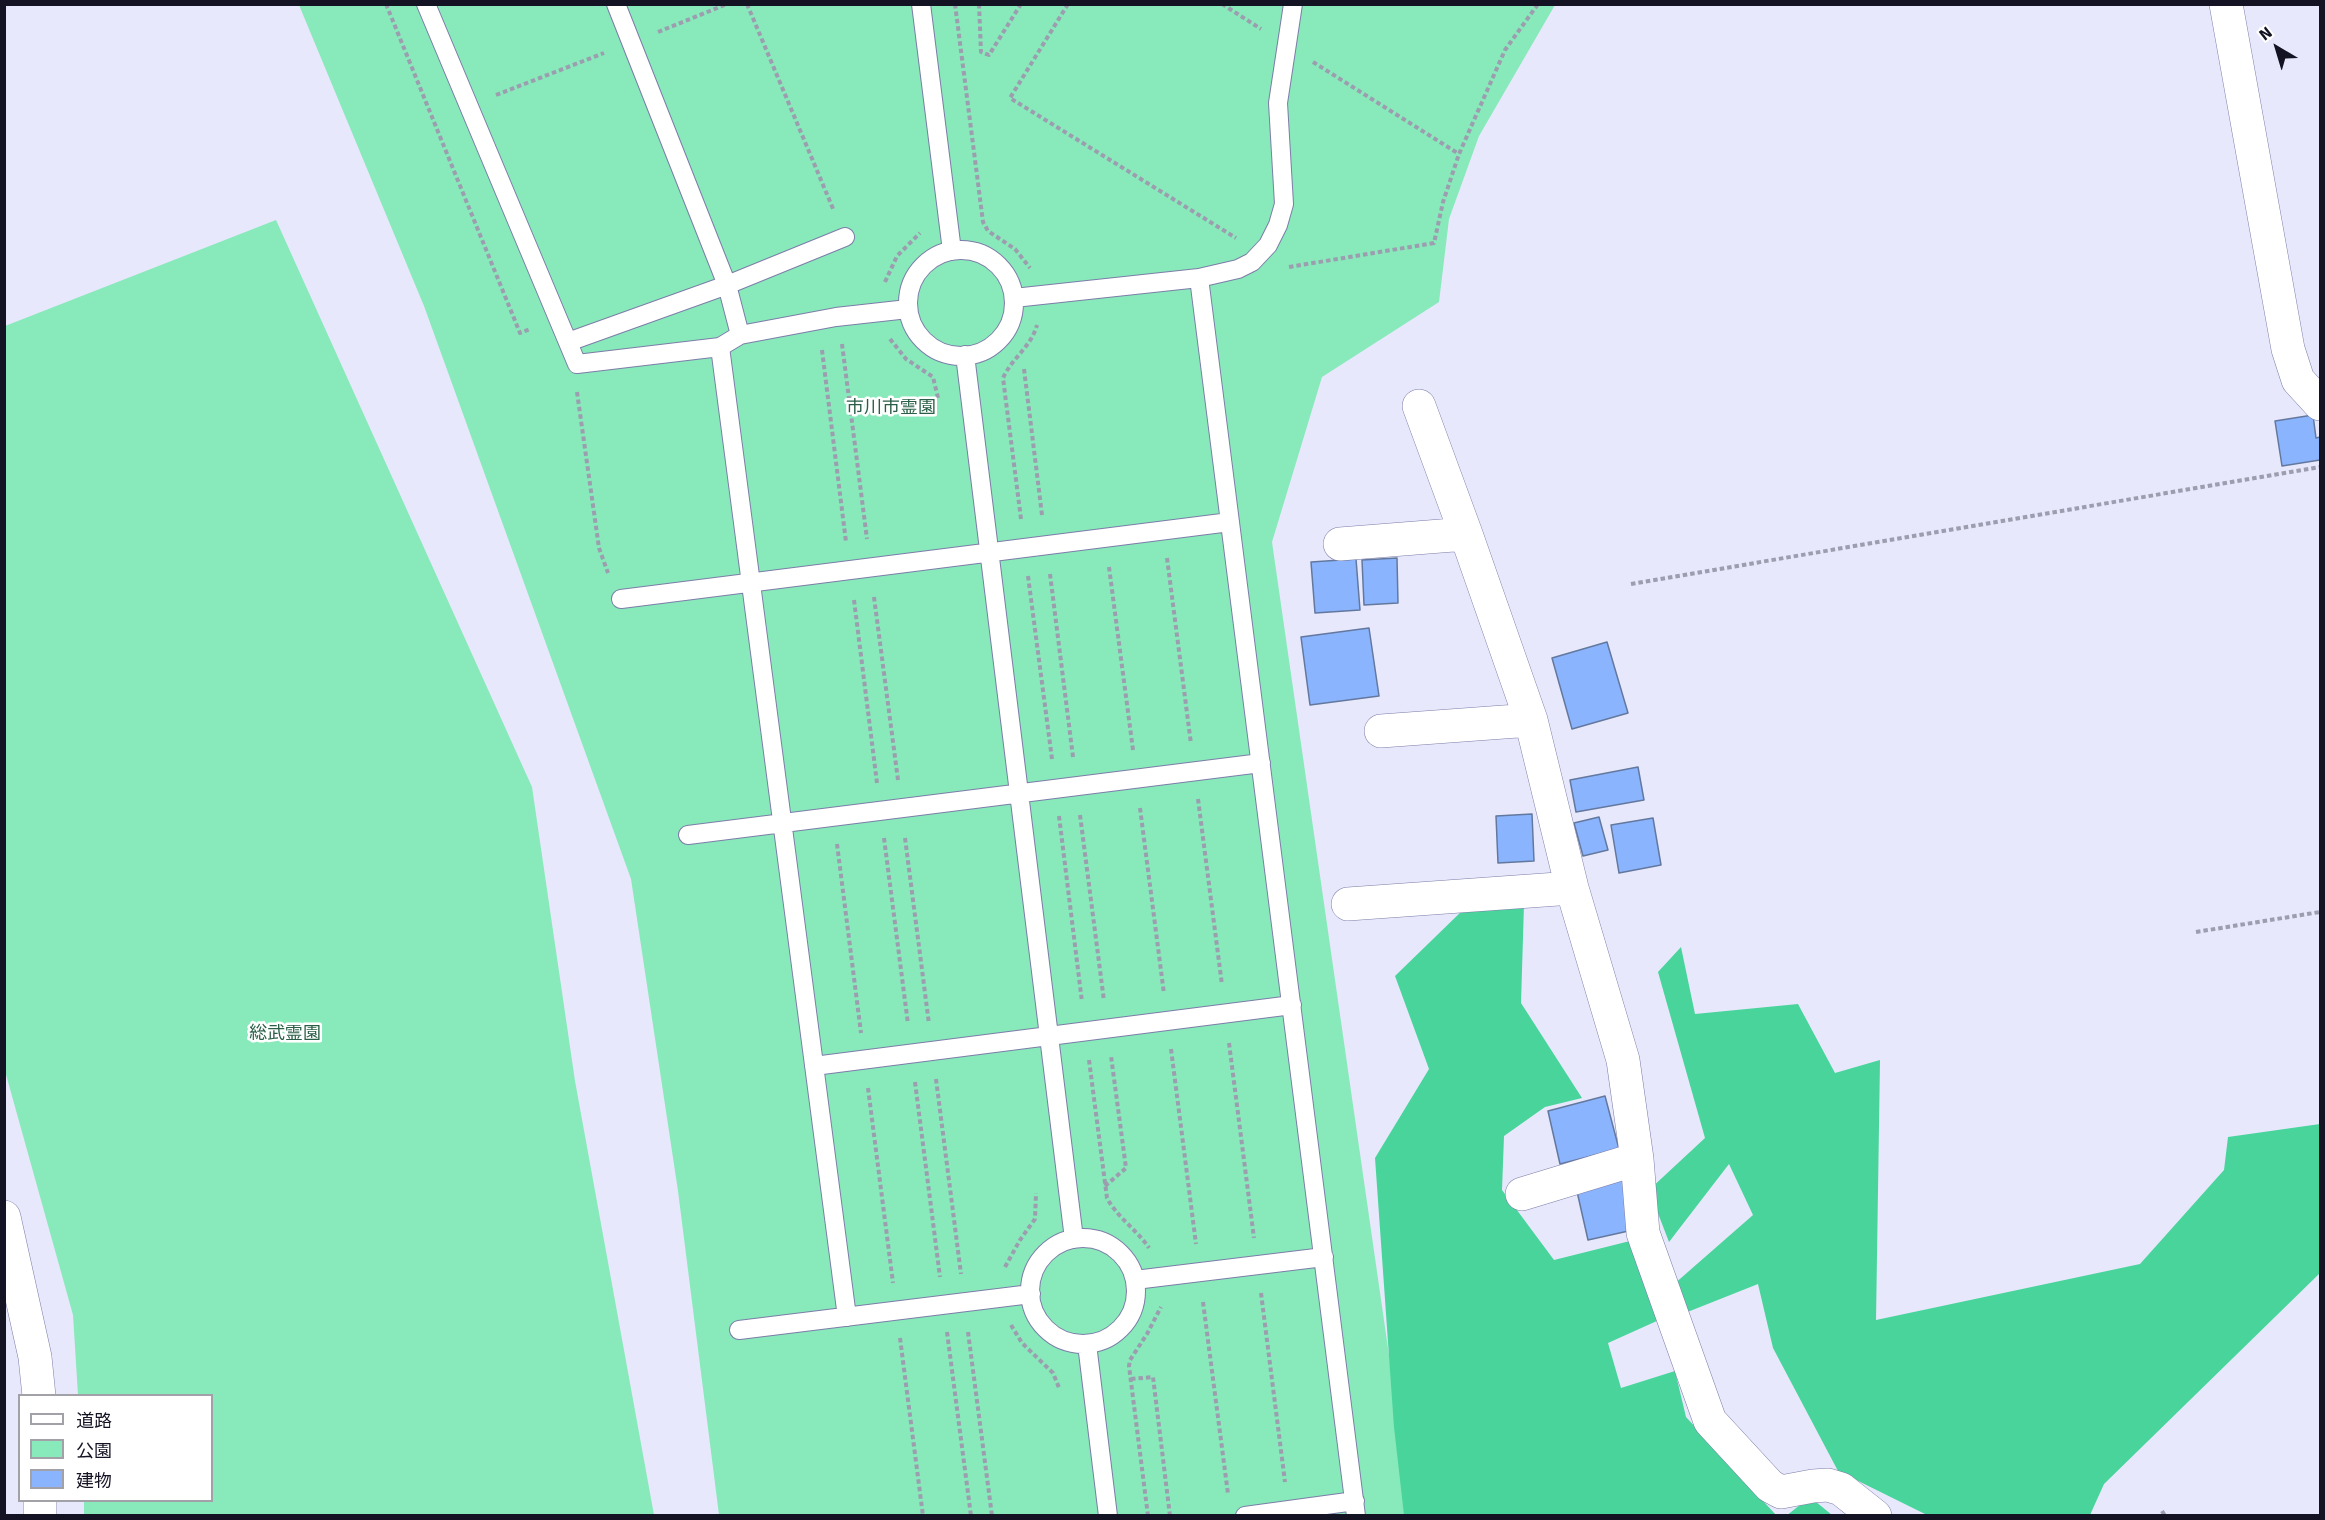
<!DOCTYPE html>
<meta charset="utf-8">
<style>
body{margin:0}
#map{position:relative;width:2325px;height:1520px;overflow:hidden;background:#e7e8fb;font-family:Signika,"Noto Sans JP",sans-serif}
canvas{display:block}
.frame{position:absolute;inset:0;border:6px solid #131323;pointer-events:none}
.legend{position:absolute;left:18px;top:1394px;width:195px;height:108px;box-sizing:border-box;background:#fff;border:2px solid #a1a1a7;margin:0;padding:8px 10px;list-style:none;font-size:18px;color:#131323}
.legend li{display:flex;align-items:center;gap:12px;height:30px}
.legend b{width:30px;border:2px solid #a1a1a7}
.north{position:absolute;left:2247px;top:18px;width:60px;height:60px;-webkit-text-stroke:4px #fff;paint-order:stroke;rotate:322deg;font-size:16px;font-weight:700;line-height:24px;text-align:center;color:#131323}
.north::after{content:'';display:block;margin:auto;width:21px;height:27px;background:#131323;clip-path:polygon(50% 0,100% 100%,50% 72%,0 100%)}
</style>
<div id="map">
<canvas width="2325" height="1520"></canvas>
<div class="frame"></div>
<ul class="legend">
<li><b style="height:8px;background:#fff"></b>道路</li>
<li><b style="height:16px;background:#88e9bb"></b>公園</li>
<li><b style="height:16px;background:#8bb4fe"></b>建物</li>
</ul>
<div class="north">N</div>
</div>
<script>
const ctx = document.querySelector('canvas').getContext('2d');
ctx.lineJoin = 'round';
function paint(path, color) { ctx.fillStyle = color; ctx.fill(path, 'evenodd'); }
function stroke(path, color, width, dash) { ctx.strokeStyle = color; ctx.lineWidth = width; ctx.lineCap = dash ? 'butt' : 'round'; ctx.setLineDash(dash || []); ctx.stroke(path); }
function label(font, color, halo, rows, align = 'center') {
  ctx.font = font + ' Signika,"Noto Sans JP",sans-serif'; ctx.lineWidth = 5; ctx.setLineDash([]); ctx.textBaseline = 'middle'; ctx.strokeStyle = halo; ctx.fillStyle = color; for (const [text, x, y, turn = 0] of rows) {
    ctx.save(); ctx.translate(x, y); ctx.rotate((+turn || 0) * Math.PI / 180); ctx.textAlign = isNaN(turn) ? turn : align; if (halo) ctx.strokeText(text, 0, 0); ctx.fillText(text, 0, 0); ctx.restore();
  }
}
paint(new Path2D(`
 M 299,5 L 1555,5 L 1479,136 L 1449,219 L 1439,302 L 1322,377 L 1272,542 L 1412,1515 L 719,1515 L 678,1191 L 631,879 L 424,306 Z
 M 276,220 L 532,787 L 575,1081 L 654,1515 L 84,1515 L 84,1501 L 212,1500 L 212,1396 L 78,1395 L 73,1315 L 5,1071 L 5,326 Z`), '#88e9bb');
paint(new Path2D(`
 M 1524,904 L 1521,1003 L 1582,1098 L 1545,1107 L 1504,1136 L 1502,1190 L 1554,1260 L 1634,1240 L 1659,1320 L 1608,1343 L 1621,1388 L 1675,1371 L 1686,1417 L 1776,1515 L 1404,1515 L 1394,1427 L 1375,1158 L 1429,1069 L 1395,976 L 1465,908 Z
 M 1681,947 L 1695,1014 L 1798,1004 L 1835,1073 L 1880,1060 L 1876,1320 L 2140,1264 L 2224,1170 L 2228,1137 L 2320,1124 L 2320,1273 L 2104,1484 L 2090,1515 L 1927,1515 L 1838,1471 L 1773,1348 L 1758,1284 L 1685,1313 L 1673,1285 L 1753,1215 L 1729,1164 L 1669,1242 L 1649,1190 L 1705,1138 L 1658,972 Z
 M 1810,1497 L 1832,1515 L 1786,1516 Z`), '#48d49b');
const building = new Path2D(`
 M 2313,415 L 2316,438 L 2320,437 L 2320,460 L 2282,466 L 2275,421 Z
 M 1397,558 L 1398,603 L 1364,605 L 1362,560 Z
 M 1356,559 L 1360,610 L 1315,613 L 1311,562 Z
 M 1369,628 L 1379,696 L 1310,705 L 1301,637 Z
 M 1607,642 L 1628,713 L 1572,729 L 1552,658 Z
 M 1638,767 L 1644,800 L 1576,812 L 1570,780 Z
 M 1532,814 L 1534,861 L 1498,863 L 1496,816 Z
 M 1599,817 L 1608,850 L 1583,856 L 1574,823 Z
 M 1653,818 L 1661,865 L 1619,873 L 1611,825 Z
 M 1605,1096 L 1619,1149 L 1560,1164 L 1548,1111 Z
 M 1622,1177 L 1633,1230 L 1588,1240 L 1576,1187 Z`);
paint(building, '#8bb4fe');
stroke(building, '#63789e', 1.5);
const service = new Path2D(`
 M 426,4 L 577,364 L 720,347
 M 616,4 L 727,285 L 740,335 L 836,317 L 908,309
 M 921,4 L 952,251
 M908 303a53 53 0 1 1 106 0a53 53 0 1 1-106 0Z
 M 1199,278 L 1356,1516
 M 1014,298 L 1199,278 L 1238,269 L 1252,262 L 1268,245 L 1278,225 L 1284,204 L 1278,103 L 1293,4
 M 740,335 L 720,347 L 847,1317
 M 568,342 L 727,285 L 845,237
 M 965,355 L 1074,1239
 M 621,599 L 1230,522
 M 688,835 L 1261,763
 M 814,1066 L 1292,1005
 M1030 1291a53 53 0 1 1 106 0a53 53 0 1 1-106 0Z
 M 1135,1280 L 1324,1257
 M 739,1330 L 1031,1294
 M 1087,1344 L 1108,1516
 M 1245,1516 L 1355,1501`);
const minor = new Path2D(`
 M 2226,4 L 2288,349 L 2298,380 L 2320,404
 M 1419,406 L 1466,534
 M 1340,544 L 1466,534 L 1531,720 L 1572,888 L 1623,1060 L 1637,1159 L 1643,1233 L 1710,1421 L 1770,1486 L 1781,1492 L 1813,1486 L 1828,1485 L 1841,1489 L 1875,1516
 M 1381,731 L 1531,720
 M 1348,904 L 1572,888
 M 1522,1194 L 1637,1159`);
const tertiary = new Path2D(`
 M 4,1217 L 35,1357 L 39,1396
 M 40,1516 L 40,1500`);
stroke(service, '#7c7da8', 20);
stroke(minor, '#7c7da8', 34);
stroke(tertiary, '#7c7da8', 34);
stroke(new Path2D(`
 M 386,4 L 520,333 L 530,329
 M 747,4 L 834,211
 M 955,4 L 983,222 L 988,231 L 1015,249 L 1030,268
 M 979,4 L 981,52 L 989,55 L 1021,4
 M 1068,4 L 1010,98 L 1236,238
 M 1222,4 L 1261,29
 M 658,32 L 727,4
 M 1313,62 L 1459,154
 M 496,95 L 604,53
 M 1289,267 L 1434,243 L 1443,202 L 1459,154 L 1505,50 L 1538,4
 M 885,282 L 897,256 L 920,233
 M 890,339 L 906,359 L 933,377 L 938,398
 M 842,344 L 867,539
 M 822,350 L 846,542
 M 1024,369 L 1042,515
 M 577,392 L 599,548 L 608,573
 M 1021,519 L 1003,378 C 1012,358 1031,347 1037,325
 M 1167,558 L 1191,744
 M 1109,567 L 1133,750
 M 1050,574 L 1073,757
 M 1028,576 L 1052,759
 M 1631,584 L 2320,467
 M 874,597 L 898,780
 M 854,600 L 877,783
 M 1198,799 L 1222,985
 M 1140,808 L 1164,994
 M 1080,815 L 1104,1001
 M 1059,816 L 1082,1002
 M 884,838 L 908,1024
 M 905,838 L 929,1024
 M 837,844 L 861,1033
 M 2196,932 L 2320,912
 M 1229,1043 L 1254,1238
 M 1171,1049 L 1196,1244
 M 1089,1060 L 1107,1198 C 1117,1217 1137,1230 1149,1248
 M 936,1079 L 961,1274
 M 915,1082 L 940,1277
 M 868,1088 L 893,1283
 M 1105,1186 L 1126,1168 L 1111,1056
 M 1005,1267 L 1020,1240 L 1035,1219 L 1036,1193
 M 1261,1293 L 1285,1482
 M 1203,1302 L 1228,1494
 M 1011,1325 L 1022,1343 L 1053,1373 L 1060,1390
 M 947,1332 L 971,1516
 M 968,1332 L 992,1516
 M 900,1338 L 923,1516
 M 1131,1379 L 1153,1377 L 1170,1516
 M 2162,1511 L 2165,1516
 M 1148,1516 L 1129,1366 L 1130,1360 L 1147,1334 L 1161,1307`), '#9c9daf', 4, [4.5, 3]);
stroke(service, '#fff', 18);
stroke(minor, '#fff', 33);
stroke(tertiary, '#fff', 33);
label('18px', '#2a5f47', '#fff', [
 ["市川市霊園",891,408],
 ["総武霊園",285,1034]
]);
</script>
